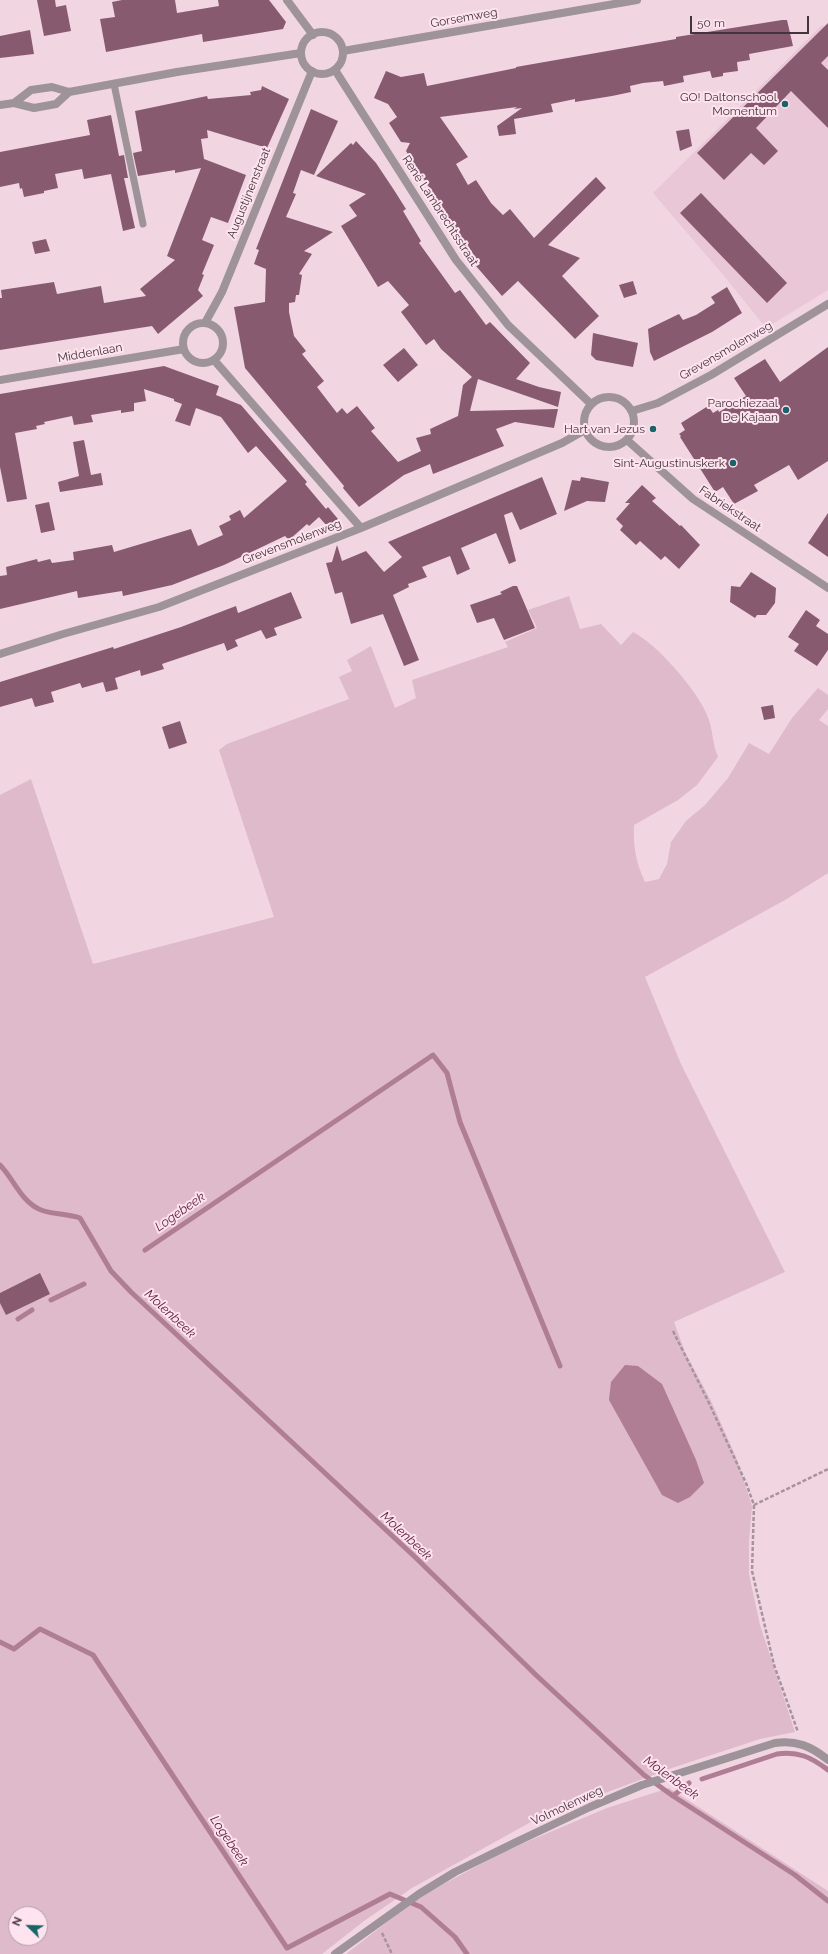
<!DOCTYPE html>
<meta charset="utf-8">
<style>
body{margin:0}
#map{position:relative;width:828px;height:1954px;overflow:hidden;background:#f1d6e2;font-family:Raleway,sans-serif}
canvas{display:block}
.north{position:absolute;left:8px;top:1906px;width:40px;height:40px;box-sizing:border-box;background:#ffe3ef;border:1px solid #b39ea7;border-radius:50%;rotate:293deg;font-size:11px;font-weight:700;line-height:16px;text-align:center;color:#41363b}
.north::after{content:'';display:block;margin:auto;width:14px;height:18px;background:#176569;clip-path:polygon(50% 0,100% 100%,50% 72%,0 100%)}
.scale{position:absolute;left:690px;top:16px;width:119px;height:18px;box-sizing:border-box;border:2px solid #41363b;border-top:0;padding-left:5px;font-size:12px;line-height:14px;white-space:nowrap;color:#41363b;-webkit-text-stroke:3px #ffe3ef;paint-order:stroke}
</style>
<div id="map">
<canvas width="828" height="1954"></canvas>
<div class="north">N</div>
<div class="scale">50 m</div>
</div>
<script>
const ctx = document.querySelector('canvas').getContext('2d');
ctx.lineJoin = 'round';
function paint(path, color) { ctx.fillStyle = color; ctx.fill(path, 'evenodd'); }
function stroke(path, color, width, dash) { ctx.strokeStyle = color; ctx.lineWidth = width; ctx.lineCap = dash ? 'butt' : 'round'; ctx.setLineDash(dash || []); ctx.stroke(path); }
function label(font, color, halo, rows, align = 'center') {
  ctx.font = font + ' Raleway,sans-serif'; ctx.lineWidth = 4; ctx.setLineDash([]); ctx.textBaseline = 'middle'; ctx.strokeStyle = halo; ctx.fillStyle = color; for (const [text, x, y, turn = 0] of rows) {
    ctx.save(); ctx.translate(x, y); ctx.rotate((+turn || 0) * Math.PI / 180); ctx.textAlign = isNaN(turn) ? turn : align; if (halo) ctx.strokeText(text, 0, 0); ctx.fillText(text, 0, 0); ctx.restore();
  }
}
paint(new Path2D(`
 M 822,25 L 828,29 L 828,290 L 766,328 L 724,276 L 653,193 Z`), '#e9c7d6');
paint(new Path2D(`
 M 569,596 L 580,629 L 601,624 L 621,645 L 633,632 C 657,644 697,690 707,715 C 713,728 712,743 718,757 L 697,785 L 678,800 L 634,825 C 633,846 636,863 645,882 L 659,879 L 667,864 L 671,842 L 686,821 L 705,805 L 728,778 L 749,743 L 769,754 L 792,718 L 818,688 L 828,695 L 828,709 L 819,720 L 828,726 L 828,873 L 785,900 L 645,977 L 681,1064 L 785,1272 L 674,1322 L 685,1352 L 711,1401 L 736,1457 L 752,1506 L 749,1541 L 749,1574 L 760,1625 L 795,1732 L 760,1739 L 672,1768 L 538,1818 L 412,1888 L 364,1921 L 322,1954 L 0,1954 L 0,795 L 31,779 L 93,964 L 274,917 L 219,750 L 227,744 L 349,699 L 339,677 L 352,671 L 347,660 L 371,646 L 395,708 L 416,698 L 412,680 L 508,647 L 505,642 L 537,628 L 528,610 ZM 16,1914 L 40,1914 L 40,1938 L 16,1938 Z
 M 669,1788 L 828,1891 L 828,1954 L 346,1954 L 406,1907 L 440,1886 L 505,1851 L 607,1808 Z`), '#debaca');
paint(new Path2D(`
 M 625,1365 L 638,1366 L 662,1384 L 696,1460 L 704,1483 L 690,1497 L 678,1503 L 662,1495 L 609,1400 L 611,1382 Z`), '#af7d94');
stroke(new Path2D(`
 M 0,1165 C 14,1179 21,1202 41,1210 C 51,1214 68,1214 80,1218 L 111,1271 L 131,1292 L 416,1558 L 537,1676 L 644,1775 L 673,1796 L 795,1875 L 828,1901
 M 145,1250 L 433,1055 L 447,1073 L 460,1122 L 560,1366
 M 51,1300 L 84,1284
 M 18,1319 L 32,1310
 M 0,1642 L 14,1649 L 40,1629 L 93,1655 L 287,1948 L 390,1894 L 421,1907 L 455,1937 L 467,1954
 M 702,1779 L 777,1754 C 798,1751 811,1757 828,1770
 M 673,1796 L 689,1783`), '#af7d94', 5);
paint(new Path2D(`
 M 37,0 L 55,0 L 56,7 L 66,5 L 71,31 L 44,36 Z
 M 122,0 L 175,0 L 177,13 L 219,6 L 218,0 L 269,0 L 286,22 L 283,29 L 259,33 L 203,42 L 202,34 L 106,52 L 100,19 L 115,17 L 112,2 Z
 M 782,20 L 787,20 L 793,46 L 749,54 L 750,60 L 737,62 L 738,71 L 723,73 L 723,76 L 712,78 L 710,71 L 683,76 L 684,82 L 664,86 L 663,81 L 643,83 L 630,86 L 631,92 L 612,96 L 575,102 L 575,99 L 551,104 L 553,112 L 514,119 L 516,134 L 499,136 L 497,126 L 522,108 L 514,109 L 517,107 L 440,117 L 468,157 L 456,164 L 468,185 L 476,180 L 491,203 L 503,215 L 510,209 L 534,238 L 596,177 L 606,188 L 548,245 L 580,258 L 562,276 L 599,316 L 575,339 L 518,281 L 502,296 L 476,266 L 480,264 L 454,226 L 447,221 L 432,192 L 406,151 L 410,143 L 401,142 L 389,123 L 397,117 L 388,104 L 374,98 L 386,71 L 401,77 L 424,73 L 427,86 L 516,68 L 516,67 L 676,39 L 676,37 Z
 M 828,23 L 828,56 L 821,63 L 828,70 L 828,128 L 791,91 L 756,128 L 778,151 L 764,165 L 751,153 L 724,180 L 697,153 Z
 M 30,30 L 34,54 L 0,58 L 0,36 Z
 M 262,86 L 289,99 L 267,148 L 207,130 L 208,138 L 201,139 L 204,159 L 246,175 L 228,223 L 211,217 L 202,240 L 214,245 L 202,274 L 204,275 L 198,290 L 203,296 L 158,334 L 152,326 L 0,350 L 0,298 L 2,298 L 1,290 L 54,282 L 57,294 L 101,286 L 104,303 L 146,296 L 140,289 L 175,260 L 167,256 L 201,168 L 175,173 L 175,170 L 138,176 L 133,153 L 142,151 L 135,111 L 207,96 L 208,99 L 251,95 L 250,92 L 261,90 Z
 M 311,109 L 338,121 L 314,175 L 301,170 L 293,193 L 296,194 L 286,217 L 333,232 L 304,251 L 312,254 L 299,274 L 302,275 L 299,295 L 296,295 L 295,302 L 289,303 L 289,312 L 294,336 L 306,351 L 302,354 L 324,381 L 317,387 L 337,413 L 342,408 L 347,414 L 357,406 L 375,428 L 371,431 L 398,462 L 421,451 L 416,438 L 431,434 L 430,429 L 458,416 L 463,385 L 472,377 L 441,349 L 434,339 L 426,345 L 401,312 L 409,305 L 388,281 L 378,287 L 341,226 L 357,216 L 349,205 L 366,194 L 316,176 L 351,143 L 353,145 L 356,141 L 376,163 L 394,190 L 406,209 L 403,211 L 421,241 L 419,243 L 455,293 L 460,290 L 486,325 L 490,322 L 530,363 L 516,379 L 539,387 L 561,392 L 558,407 L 478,379 L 470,411 L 558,409 L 554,428 L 515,422 L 496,429 L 504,446 L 433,474 L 430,464 L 404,475 L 359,507 L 343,488 L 344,486 L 245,368 L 234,307 L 265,302 L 266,269 L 254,264 L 259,250 L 256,249 Z
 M 111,115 L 119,156 L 124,155 L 128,178 L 124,178 L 135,228 L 123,231 L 111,174 L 84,179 L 82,169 L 55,174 L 58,188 L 44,191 L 44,193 L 24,197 L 22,188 L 20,189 L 19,183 L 0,187 L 0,152 L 90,135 L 87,120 Z
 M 689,129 L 692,146 L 680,151 L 676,131 Z
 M 701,193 L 787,283 L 767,303 L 680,213 Z
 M 46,239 L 50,251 L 35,254 L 32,242 Z
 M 633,281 L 637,294 L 624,298 L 619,285 Z
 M 727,287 L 742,313 L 712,332 L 654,361 L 650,352 L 648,329 L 679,314 L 683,320 L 696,315 L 715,303 L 711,297 Z
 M 593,333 L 638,343 L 633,367 L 596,360 L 591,355 Z
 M 828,347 L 828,461 L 798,480 L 789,465 L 754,485 L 758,491 L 734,504 L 723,487 L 715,492 L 680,437 L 681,436 L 679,434 L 685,430 L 681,423 L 708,406 L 713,413 L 718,410 L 719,412 L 746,396 L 734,378 L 765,359 L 780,382 Z
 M 404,348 L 418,365 L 398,382 L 383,365 Z
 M 164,366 L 219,386 L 216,395 L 241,405 L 307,482 L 305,484 L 326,509 L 328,507 L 338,519 L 327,526 L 319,517 L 309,526 L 307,524 L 289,540 L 285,536 L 224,565 L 172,585 L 123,596 L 122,591 L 78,598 L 77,591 L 0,609 L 0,576 L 7,575 L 6,567 L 37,559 L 38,562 L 50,559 L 52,563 L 74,560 L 73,552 L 112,545 L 114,552 L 191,529 L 198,546 L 223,535 L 219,526 L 231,520 L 229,516 L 240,510 L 244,518 L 287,481 L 256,446 L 248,453 L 221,417 L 196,408 L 190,426 L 175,421 L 182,404 L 174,401 L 174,399 L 144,389 L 146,401 L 134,403 L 134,411 L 121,413 L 121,410 L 91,415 L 93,422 L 74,425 L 72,416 L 44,422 L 45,424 L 36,426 L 37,429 L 15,433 L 27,499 L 7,502 L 0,467 L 0,394 Z
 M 84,440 L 91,475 L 101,473 L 103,485 L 60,492 L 58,482 L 79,476 L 73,442 Z
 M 542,477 L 557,514 L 520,530 L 512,512 L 504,515 L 516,561 L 509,564 L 496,533 L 461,548 L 470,569 L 457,575 L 450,556 L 422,567 L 427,577 L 408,584 L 409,587 L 393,595 L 419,660 L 404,666 L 383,614 L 351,624 L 342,592 L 335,594 L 326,563 L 332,562 L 337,545 L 342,561 L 366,551 L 384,572 L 402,557 L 388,542 Z
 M 581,477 L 609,482 L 605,502 L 587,501 L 564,511 L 572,480 L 580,481 Z
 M 642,485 L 656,498 L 652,501 L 680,526 L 681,525 L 700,545 L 679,569 L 665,556 L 661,560 L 640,541 L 636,545 L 620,530 L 623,526 L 616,519 L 630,503 L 625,503 Z
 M 49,502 L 55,530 L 41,533 L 35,505 Z
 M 828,513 L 828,557 L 808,543 Z
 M 751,572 L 776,588 L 775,603 L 766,615 L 757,615 L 755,618 L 730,602 L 731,586 L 740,587 Z
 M 513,586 L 517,586 L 535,628 L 504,640 L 494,618 L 477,623 L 470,605 L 502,594 L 500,592 Z
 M 291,592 L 302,618 L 274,628 L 277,635 L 266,639 L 261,630 L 235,640 L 238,646 L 227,651 L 224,643 L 162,664 L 164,669 L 141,676 L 140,670 L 115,678 L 118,689 L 106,692 L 103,682 L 82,688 L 80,683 L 51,692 L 54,702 L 35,707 L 32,698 L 0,707 L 0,682 L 113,647 L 114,649 L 181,627 L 236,606 L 238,613 Z
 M 806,610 L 820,620 L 816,626 L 828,634 L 828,650 L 817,666 L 794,651 L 799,644 L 788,637 Z
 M 773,705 L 775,718 L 764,720 L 761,707 Z
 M 180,721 L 187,743 L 169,749 L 162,727 Z
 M 40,1273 L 50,1294 L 6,1315 L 0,1303 L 0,1293 Z`), '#885a70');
stroke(new Path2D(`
 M 673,1331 L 709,1403 L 746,1483 L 754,1505 L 752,1571 L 774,1665 L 798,1732
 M 754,1505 L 828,1469
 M 382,1933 L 392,1954`), '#a7939c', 2.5, [4, 2]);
stroke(new Path2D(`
 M 114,84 L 143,224`), '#9e9398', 7);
stroke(new Path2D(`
 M 287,0 L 313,35
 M 335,70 L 456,260 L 508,325 L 591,404
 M 205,323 L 222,292 L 312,71
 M183 343a20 20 0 1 1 40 0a20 20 0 1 1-40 0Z
 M 214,360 L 361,528
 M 0,380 L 184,349
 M584 422a25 25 0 1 1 50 0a25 25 0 1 1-50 0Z
 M 632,411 L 658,403 L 711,375 L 828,304
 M 627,440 L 693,499 L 828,588
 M 0,654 L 63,634 L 159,607 L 361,528 L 562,443 L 585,430
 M 335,1954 L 419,1894 L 455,1872 L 514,1843 L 590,1807 L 642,1785 L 775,1743 C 796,1740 811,1746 828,1760`), '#9e9398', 8);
stroke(new Path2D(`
 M301 53a21 21 0 1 1 42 0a21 21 0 1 1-42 0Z
 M 343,51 L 637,0
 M 14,103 L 31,90 L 52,87 L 69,92 L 177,72 L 301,53
 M 0,105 L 14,103 L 34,108 L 56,104 L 69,92`), '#9e9398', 8);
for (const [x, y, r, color] of [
 [785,104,4,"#176569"],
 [786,410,4,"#176569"],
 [653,429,4,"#176569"],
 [733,463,4,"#176569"]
]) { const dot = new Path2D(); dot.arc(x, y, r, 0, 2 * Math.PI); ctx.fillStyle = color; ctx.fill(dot); stroke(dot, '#ffe3ef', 1.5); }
label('12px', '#41363b', '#ffe3ef', [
 ["Gorsemweg",464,18,-10],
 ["Augustijnenstraat",249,193,-68],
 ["René Lambrechtsstraat",440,211,57],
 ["Grevensmolenweg",726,351,-30],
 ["Middenlaan",90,353,-10],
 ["Fabriekstraat",730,509,34],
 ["Grevensmolenweg",292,542,-21],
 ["Volmolenweg",567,1806,-25]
]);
label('12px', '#41363b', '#ffe3ef', [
 ["GO! Daltonschool",777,97],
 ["Momentum",777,111],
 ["Parochiezaal",778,403],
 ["De Kajaan",778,417],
 ["Hart van Jezus",645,429],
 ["Sint-Augustinuskerk",725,463]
], 'right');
label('italic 13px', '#591c3e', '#ffe3ef', [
 ["Logebeek",180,1212,-35],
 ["Molenbeek",170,1314,43],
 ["Molenbeek",406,1536,43],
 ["Molenbeek",671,1778,36],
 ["Logebeek",229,1841,56]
]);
</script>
